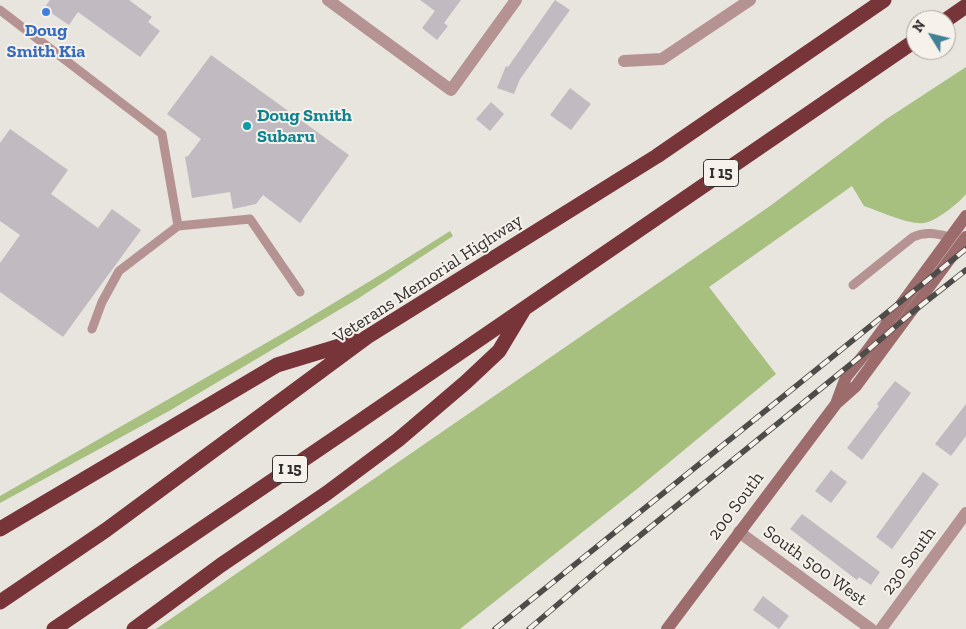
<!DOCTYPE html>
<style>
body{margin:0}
#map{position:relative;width:966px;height:629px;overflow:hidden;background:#e8e4de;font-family:"Zilla Slab",serif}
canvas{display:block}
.north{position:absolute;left:906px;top:10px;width:50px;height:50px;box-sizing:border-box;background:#f6f1eb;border:1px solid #a8a4a0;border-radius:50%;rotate:306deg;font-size:14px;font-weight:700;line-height:20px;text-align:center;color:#33312f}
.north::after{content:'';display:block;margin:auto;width:18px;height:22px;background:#428096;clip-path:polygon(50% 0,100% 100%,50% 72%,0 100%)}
</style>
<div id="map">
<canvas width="966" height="629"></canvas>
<div class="north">N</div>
</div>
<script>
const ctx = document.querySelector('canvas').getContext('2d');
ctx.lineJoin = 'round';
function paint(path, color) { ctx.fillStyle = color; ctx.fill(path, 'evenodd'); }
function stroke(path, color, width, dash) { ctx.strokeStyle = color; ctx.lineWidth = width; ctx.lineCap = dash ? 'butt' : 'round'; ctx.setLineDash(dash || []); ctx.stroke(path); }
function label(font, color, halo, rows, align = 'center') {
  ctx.font = font + ' "Zilla Slab",serif'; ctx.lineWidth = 4; ctx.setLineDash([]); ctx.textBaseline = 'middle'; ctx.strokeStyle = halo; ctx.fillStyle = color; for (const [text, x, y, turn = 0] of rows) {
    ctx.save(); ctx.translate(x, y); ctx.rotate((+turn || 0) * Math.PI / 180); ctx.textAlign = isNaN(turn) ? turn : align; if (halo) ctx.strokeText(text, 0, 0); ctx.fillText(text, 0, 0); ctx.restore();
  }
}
paint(new Path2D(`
 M 966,67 L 966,194 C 959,203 935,222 924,223 C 909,225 879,211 864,206 L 852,186 L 709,287 L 776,374 L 637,489 L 460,629 L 156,629 L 770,206 L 885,120 Z
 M 450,231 L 453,236 L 359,298 L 169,411 L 0,503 L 0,496 L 294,327 L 385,272 Z`), '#a7c07f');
paint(new Path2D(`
 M 50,0 L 129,0 L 152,17 L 148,22 L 160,31 L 140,57 L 78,12 L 69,25 L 44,8 Z
 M 420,0 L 461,0 L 444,23 L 448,26 L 437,40 L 422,28 L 435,11 Z
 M 555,0 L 570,10 L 520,79 L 514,94 L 497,88 L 506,66 L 508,67 Z
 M 211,55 L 349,155 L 300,223 L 263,195 L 256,204 L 233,209 L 230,192 L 192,198 L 185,157 L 188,156 L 201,139 L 167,114 Z
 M 570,88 L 591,104 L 571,130 L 550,115 Z
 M 491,102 L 504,114 L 490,131 L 476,119 Z
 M 10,129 L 68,170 L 51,194 L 98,228 L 112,209 L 141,230 L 63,337 L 0,292 L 0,263 L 20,235 L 0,221 L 0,143 Z
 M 895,381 L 911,393 L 862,460 L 847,448 L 879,406 L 877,404 Z
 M 966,404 L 966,436 L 951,456 L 935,444 Z
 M 831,470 L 847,482 L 831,503 L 815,491 Z
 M 923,472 L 939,484 L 892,549 L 876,537 Z
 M 802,514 L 880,572 L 871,585 L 859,577 L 857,580 L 790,529 Z
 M 763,596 L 789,616 L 779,629 L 753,610 Z`), '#c1bbc1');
stroke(new Path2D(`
 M 0,10 L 162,134 L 178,226 L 250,219 L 300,292
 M 853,285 L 913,237 C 926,231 937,234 950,237
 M 92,329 L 102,302 L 119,271 L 178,226`), '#b69393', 9);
stroke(new Path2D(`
 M 328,0 L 451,90 L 516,0
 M 624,61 L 662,59 L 750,0
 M 739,532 L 871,629
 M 881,629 L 966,513`), '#b69393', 12);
stroke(new Path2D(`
 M 838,402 L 856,386 L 966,237
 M 667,629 L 836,404 L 846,377 L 867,351 L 966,216`), '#9c6b6c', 12);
stroke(new Path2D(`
 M 946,20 L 966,6
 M 0,529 L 277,365 L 356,341
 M 0,602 L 106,530 L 367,337 L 657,156 L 884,0
 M 54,629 L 350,428 L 916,40
 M 134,629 L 221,565 L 327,493 L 398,440 L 466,382 L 499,351 L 523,311`), '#773439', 15);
const rail = new Path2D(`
 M 495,629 L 966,249
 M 529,629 L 605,564 L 867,351 L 909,315 L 966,270`);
stroke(rail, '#4e4c49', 5.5);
stroke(rail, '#f6f1eb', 4, [11]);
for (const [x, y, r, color] of [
 [46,12,5,"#3f7fe0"],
 [247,126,5,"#0f9aa8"]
]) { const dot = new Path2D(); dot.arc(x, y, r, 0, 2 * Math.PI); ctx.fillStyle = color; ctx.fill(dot); stroke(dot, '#f6f1eb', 2); }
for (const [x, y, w] of [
 [721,173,35],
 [290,469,35]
]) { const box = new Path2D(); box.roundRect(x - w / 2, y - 13.5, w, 27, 4); ctx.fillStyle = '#f6f1eb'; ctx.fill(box); stroke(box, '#33312f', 1); }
label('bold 16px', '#33312f', null, [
 ["I 15",721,173],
 ["I 15",290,469]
]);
label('bold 18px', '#366cbe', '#f6f1eb', [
 ["Doug",46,31],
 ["Smith Kia",46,52]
]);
label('bold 18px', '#0d838f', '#f6f1eb', [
 ["Doug Smith",257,116],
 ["Subaru",257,137]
], 'left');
label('18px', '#33312f', '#f6f1eb', [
 ["Veterans Memorial Highway",428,279,-33],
 ["200 South",736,506,-53],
 ["230 South",909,561,-54],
 ["South 500 West",815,566,36]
]);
</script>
